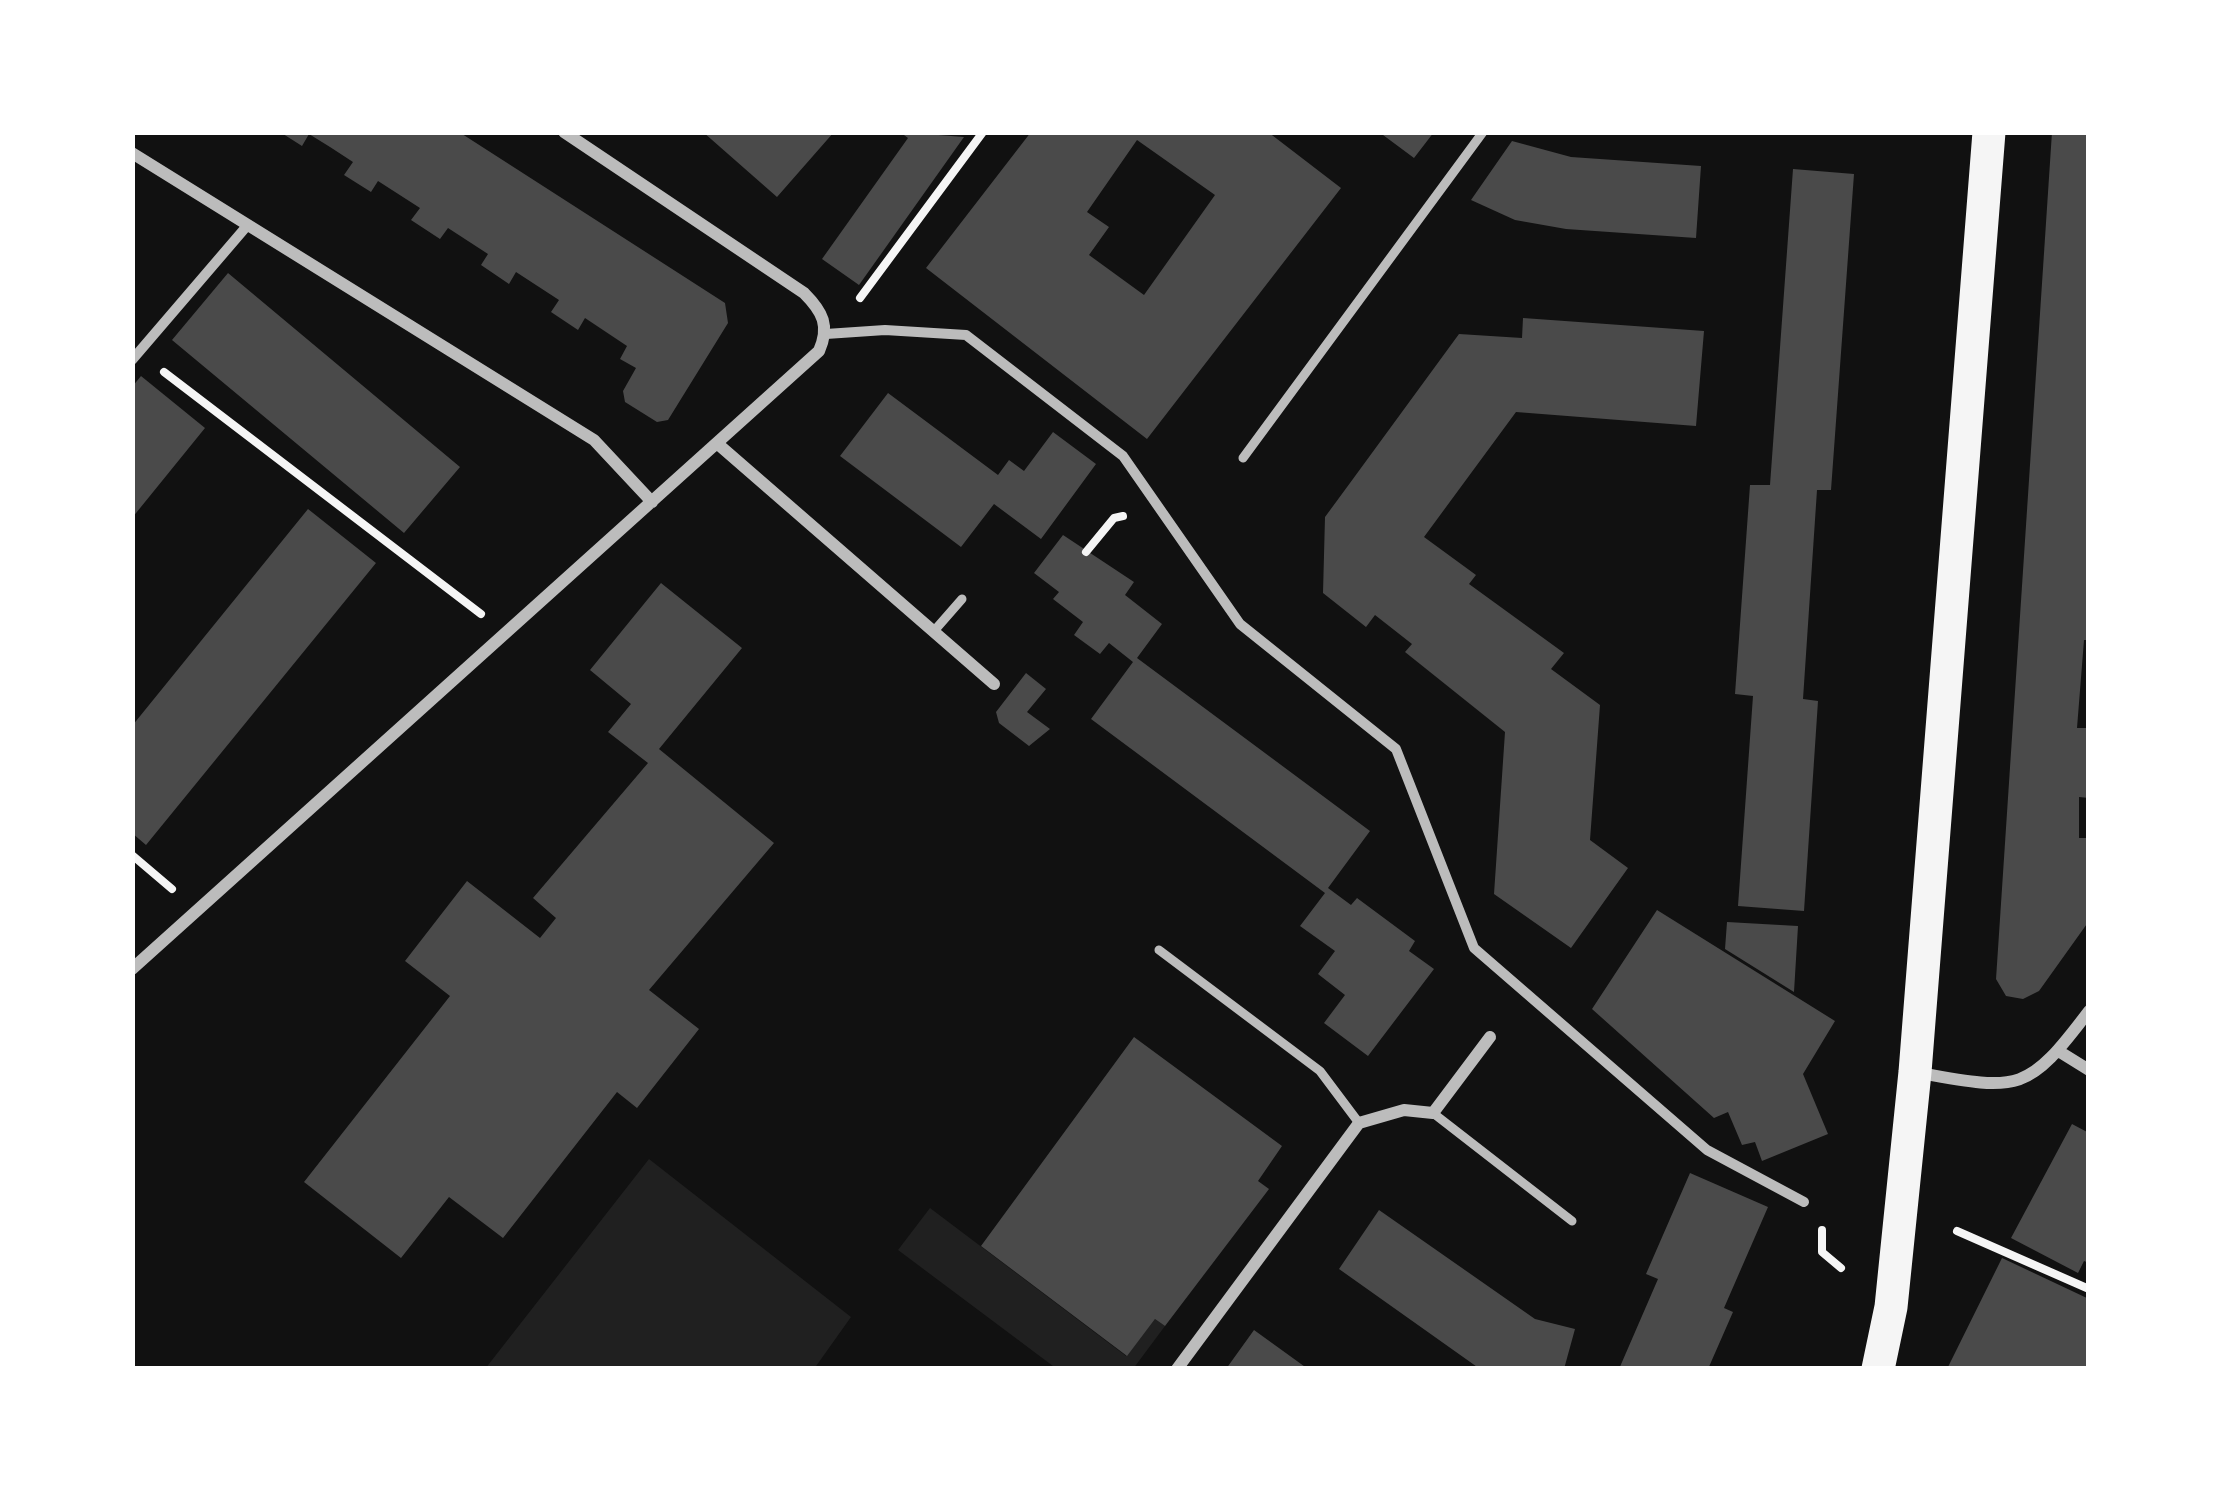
<!DOCTYPE html>
<style>
body{margin:0}
#map{position:relative;width:2221px;height:1501px;overflow:hidden;background:#111;font-family:Barlow,sans-serif}
canvas{display:block}
.frame{position:absolute;inset:0;border:135px solid #fff;pointer-events:none}
</style>
<div id="map">
<canvas width="2221" height="1501"></canvas>
<div class="frame"></div>
</div>
<script>
const ctx = document.querySelector('canvas').getContext('2d');
ctx.lineJoin = 'round';
function paint(path, color) { ctx.fillStyle = color; ctx.fill(path, 'evenodd'); }
function stroke(path, color, width, dash) { ctx.strokeStyle = color; ctx.lineWidth = width; ctx.lineCap = dash ? 'butt' : 'round'; ctx.setLineDash(dash || []); ctx.stroke(path); }
paint(new Path2D(`
 M 649,1159 L 851,1317 L 814,1369 L 485,1369 Z
 M 930,1208 L 1126,1356 L 1155,1319 L 1165,1326 L 1133,1369 L 1057,1369 L 898,1250 Z`), '#202020');
paint(new Path2D(`
 M 280,132 L 459,132 L 725,303 L 728,323 L 668,420 L 657,422 L 625,402 L 623,391 L 636,368 L 620,359 L 627,346 L 585,318 L 578,330 L 551,312 L 559,300 L 516,272 L 509,284 L 481,265 L 488,254 L 448,228 L 440,239 L 411,220 L 420,208 L 378,181 L 371,192 L 344,175 L 353,162 L 330,147 L 309,134 L 302,146 Z
 M 703,132 L 834,132 L 777,197 Z
 M 900,132 L 964,137 L 859,285 L 822,259 L 908,138 Z
 M 1031,132 L 1268,132 L 1341,188 L 1147,439 L 926,268 ZM 1137,140 L 1215,195 L 1144,295 L 1089,255 L 1109,227 L 1087,212 Z
 M 1379,132 L 1434,132 L 1414,158 Z
 M 2052,132 L 2089,132 L 2089,640 L 2084,640 L 2077,728 L 2089,728 L 2089,798 L 2079,797 L 2079,838 L 2089,838 L 2089,921 L 2039,991 L 2023,999 L 2006,996 L 1996,979 Z
 M 1512,141 L 1571,157 L 1701,166 L 1696,238 L 1566,229 L 1515,220 L 1471,200 Z
 M 1793,169 L 1854,174 L 1831,490 L 1817,490 L 1803,699 L 1818,701 L 1804,911 L 1738,906 L 1753,696 L 1735,694 L 1750,485 L 1770,485 Z
 M 228,273 L 460,467 L 404,533 L 172,340 Z
 M 1523,318 L 1704,331 L 1696,426 L 1516,412 L 1424,537 L 1476,575 L 1469,584 L 1564,653 L 1551,669 L 1600,705 L 1590,840 L 1628,868 L 1571,948 L 1494,894 L 1505,732 L 1405,652 L 1412,644 L 1375,615 L 1366,627 L 1323,593 L 1325,517 L 1350,483 L 1459,334 L 1522,338 Z
 M 141,376 L 205,428 L 132,518 L 132,387 Z
 M 888,393 L 998,475 L 1009,460 L 1024,471 L 1053,432 L 1096,464 L 1041,539 L 994,504 L 961,547 L 840,456 Z
 M 308,509 L 376,563 L 146,845 L 132,833 L 132,726 Z
 M 1063,535 L 1134,582 L 1125,595 L 1162,624 L 1137,658 L 1370,831 L 1328,888 L 1351,905 L 1357,898 L 1415,941 L 1409,951 L 1434,969 L 1368,1056 L 1324,1023 L 1345,995 L 1318,974 L 1335,951 L 1300,926 L 1325,893 L 1091,719 L 1133,662 L 1109,643 L 1100,654 L 1074,635 L 1083,622 L 1053,599 L 1059,592 L 1034,573 Z
 M 661,583 L 742,648 L 659,749 L 774,843 L 649,990 L 699,1029 L 637,1108 L 617,1092 L 503,1238 L 449,1197 L 401,1258 L 304,1182 L 450,996 L 405,961 L 467,881 L 540,938 L 556,918 L 533,898 L 648,763 L 608,732 L 631,704 L 590,670 Z
 M 1026,673 L 1046,689 L 1027,712 L 1050,729 L 1029,746 L 999,723 L 996,712 Z
 M 1657,910 L 1835,1021 L 1803,1074 L 1828,1134 L 1762,1161 L 1755,1142 L 1742,1145 L 1728,1112 L 1714,1118 L 1592,1009 Z
 M 1727,922 L 1798,926 L 1794,992 L 1725,949 Z
 M 1134,1037 L 1282,1146 L 1258,1181 L 1269,1189 L 1165,1326 L 1155,1319 L 1127,1356 L 981,1246 Z
 M 2072,1124 L 2089,1133 L 2089,1263 L 2084,1261 L 2078,1273 L 2011,1238 Z
 M 1690,1173 L 1768,1207 L 1724,1308 L 1733,1312 L 1708,1369 L 1619,1369 L 1658,1279 L 1646,1274 Z
 M 1379,1210 L 1535,1319 L 1575,1329 L 1564,1369 L 1480,1369 L 1339,1269 Z
 M 2002,1258 L 2089,1299 L 2089,1369 L 1947,1369 Z
 M 1254,1330 L 1308,1369 L 1226,1369 Z`), '#4a4a4a');
stroke(new Path2D(`
 M 860,298 L 983,132
 M 164,372 L 481,614
 M 1086,552 L 1114,518 L 1123,516
 M 132,855 L 172,889
 M 1822,1230 L 1822,1252 L 1841,1268
 M 1957,1231 L 2089,1289`), '#f5f5f5', 8);
stroke(new Path2D(`
 M 1243,458 L 1483,132
 M 934,631 L 962,599
 M 1159,950 L 1320,1071 L 1359,1123
 M 1433,1113 L 1572,1221`), '#bcbcbc', 9);
stroke(new Path2D(`
 M 826,334 L 885,330 L 966,335 L 1123,456 L 1240,624 L 1396,749 L 1474,948 L 1707,1150 L 1804,1202
 M 132,360 L 246,227`), '#bcbcbc', 10);
stroke(new Path2D(`
 M 132,153 L 594,440 L 652,502
 M 719,445 L 994,684
 M 132,969 L 819,351 C 830,326 823,312 804,293 L 564,132
 M 2060,1052 L 2089,1070
 M 1919,1073 C 2020,1091 2027,1093 2089,1011
 M 1177,1369 L 1359,1123 L 1404,1110 L 1433,1113 L 1490,1037`), '#bcbcbc', 12);
stroke(new Path2D(`
 M 1878,1369 L 1891,1307 L 1915,1072 L 1989,132`), '#f5f5f5', 33);
</script>
